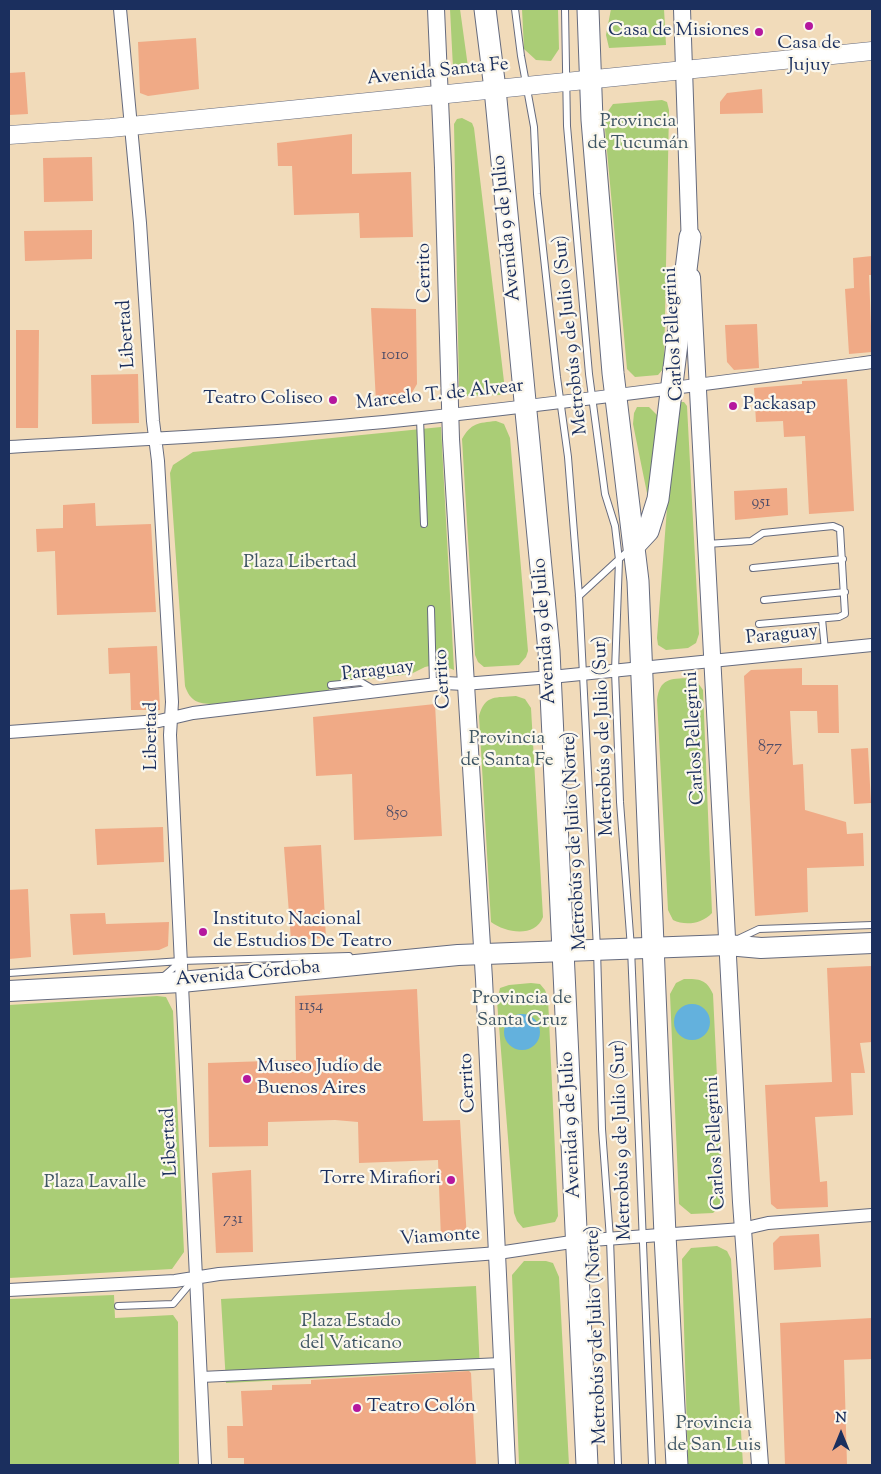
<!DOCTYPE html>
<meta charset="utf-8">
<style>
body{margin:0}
#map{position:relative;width:881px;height:1474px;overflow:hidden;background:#f1dbba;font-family:"Sorts Mill Goudy",serif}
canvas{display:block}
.frame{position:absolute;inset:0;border:10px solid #1b2f5e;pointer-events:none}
.north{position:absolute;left:816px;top:1409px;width:50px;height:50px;-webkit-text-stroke:4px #fbf7ec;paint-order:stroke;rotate:0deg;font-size:14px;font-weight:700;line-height:20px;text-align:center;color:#1b2f5e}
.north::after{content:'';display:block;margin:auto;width:18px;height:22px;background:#1b2f5e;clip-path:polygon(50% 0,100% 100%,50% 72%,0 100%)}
</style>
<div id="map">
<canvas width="881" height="1474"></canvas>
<div class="frame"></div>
<div class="north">N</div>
</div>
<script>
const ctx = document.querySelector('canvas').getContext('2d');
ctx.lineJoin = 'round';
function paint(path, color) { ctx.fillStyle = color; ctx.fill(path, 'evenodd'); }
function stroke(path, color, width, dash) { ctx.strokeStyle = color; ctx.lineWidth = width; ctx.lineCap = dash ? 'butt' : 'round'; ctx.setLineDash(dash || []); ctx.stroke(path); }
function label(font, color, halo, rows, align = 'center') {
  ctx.font = font + ' "Sorts Mill Goudy",serif'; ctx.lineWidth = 4.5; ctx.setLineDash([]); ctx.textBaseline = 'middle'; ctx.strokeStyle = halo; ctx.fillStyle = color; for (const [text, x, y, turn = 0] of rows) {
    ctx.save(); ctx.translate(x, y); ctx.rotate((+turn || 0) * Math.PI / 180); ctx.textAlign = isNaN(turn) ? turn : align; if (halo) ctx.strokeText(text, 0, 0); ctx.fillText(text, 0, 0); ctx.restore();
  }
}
paint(new Path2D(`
 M 450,9 L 460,9 L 468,67 L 464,70 L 453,68 Z
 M 522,9 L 558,9 L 559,49 L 551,61 L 536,60 L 524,49 Z
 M 611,9 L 664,9 L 666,45 L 609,48 L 606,35 Z
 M 662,100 L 667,102 L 669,110 L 664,368 L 658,375 L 635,377 L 627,369 L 605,129 L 606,114 L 613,104 Z
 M 462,118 L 472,123 L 474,128 L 505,390 L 500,395 L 467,396 L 459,386 L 454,124 L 457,119 Z
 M 679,402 L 684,402 L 687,406 L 699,634 L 696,643 L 688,648 L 666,650 L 658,645 L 657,638 L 675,404 Z
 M 637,407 L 649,407 L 657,415 L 651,490 L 647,493 L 633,424 L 634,413 Z
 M 496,421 L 504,424 L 510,438 L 528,651 L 526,657 L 519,665 L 484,667 L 478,662 L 475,655 L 462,439 C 471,423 478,423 496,421 Z
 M 441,427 L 454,670 L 439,664 L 425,667 L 411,674 L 329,684 L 329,691 L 213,704 C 198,704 190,701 185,686 L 170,473 L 173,465 L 193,452 Z
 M 689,678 L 698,683 L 703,690 L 712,913 C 702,924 685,926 673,920 L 668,910 L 657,700 C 660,678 670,679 689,678 Z
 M 516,696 L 525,699 L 531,708 L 543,917 C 535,938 506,933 491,922 L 479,716 C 485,694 496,698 516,696 Z
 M 684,979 C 700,979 706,979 713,994 L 723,1203 L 713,1213 L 691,1214 L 679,1204 L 670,994 L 676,983 Z
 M 531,983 L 540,984 L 545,990 L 548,998 L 558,1216 L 555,1222 L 523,1228 L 517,1221 L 514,1213 L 497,1001 L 500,988 L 509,985 Z
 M 157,996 L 166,997 L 173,1011 L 184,1252 L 172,1269 L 9,1278 L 9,1005 Z
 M 717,1246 L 727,1251 L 731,1259 L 743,1465 L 688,1465 L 682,1259 L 691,1248 Z
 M 524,1261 L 546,1261 L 553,1263 L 559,1277 L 569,1465 L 519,1465 L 512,1275 Z
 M 476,1286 L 480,1370 L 226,1383 L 221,1299 Z
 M 114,1295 L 115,1318 L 173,1315 L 178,1322 L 179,1465 L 9,1465 L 9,1299 Z`), '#aacd76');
paint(new Path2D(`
 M674 1022a18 18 0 1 1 36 0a18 18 0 1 1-36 0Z
 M504 1032a18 18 0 1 1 36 0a18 18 0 1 1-36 0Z`), '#63b1dd');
paint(new Path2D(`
 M 196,38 L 199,89 L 148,96 L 140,93 L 138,42 Z
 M 25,72 L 28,114 L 9,115 L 9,73 Z
 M 762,89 L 763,113 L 720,114 L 720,102 L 727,93 Z
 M 352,134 L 352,174 L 411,172 L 413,237 L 360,238 L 359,213 L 294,215 L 292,166 L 278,166 L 277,143 Z
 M 92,157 L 93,201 L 44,202 L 43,158 Z
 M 92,230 L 92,259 L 25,261 L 24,231 Z
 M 872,256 L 872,275 L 869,275 L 872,352 L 849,354 L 845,289 L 854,288 L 853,258 Z
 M 371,308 L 416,309 L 417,384 L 410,396 L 400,400 L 376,402 Z
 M 757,324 L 759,368 L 734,370 L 727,362 L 725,325 Z
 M 16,330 L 39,330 L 38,428 L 16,428 Z
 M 138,374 L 139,423 L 92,424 L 91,375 Z
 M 847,379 L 854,511 L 809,514 L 805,436 L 784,437 L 783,421 L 756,422 L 754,388 L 802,384 L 802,381 Z
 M 787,488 L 788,515 L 735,520 L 734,491 Z
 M 95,503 L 96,526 L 151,524 L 156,612 L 57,615 L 55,551 L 37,552 L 36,529 L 63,528 L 63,505 Z
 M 157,646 L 160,710 L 131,710 L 130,673 L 109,674 L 108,648 Z
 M 802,668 L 802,685 L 838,685 L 839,733 L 818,733 L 817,711 L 790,711 L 793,765 L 803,764 L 805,810 L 846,822 L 847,834 L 863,833 L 864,866 L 807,868 L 808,912 L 755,916 L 744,676 L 751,670 Z
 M 435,704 L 442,836 L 354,840 L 352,774 L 316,776 L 313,717 Z
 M 868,748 L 871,803 L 854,804 L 851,749 Z
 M 163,827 L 164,862 L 97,865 L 95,829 Z
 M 321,845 L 326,938 L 291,940 L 284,847 Z
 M 28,889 L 31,957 L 9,959 L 9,890 Z
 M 105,913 L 106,924 L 169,922 L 168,946 L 159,950 L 73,955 L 70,914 Z
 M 872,966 L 872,1042 L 860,1043 L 865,1073 L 851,1073 L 853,1115 L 815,1117 L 820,1182 L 827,1181 L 828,1207 L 777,1209 L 771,1204 L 765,1085 L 832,1082 L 827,968 Z
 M 417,989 L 423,1121 L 460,1120 L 467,1240 L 441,1239 L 438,1160 L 359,1163 L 358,1122 L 335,1120 L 268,1122 L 268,1146 L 209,1147 L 208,1063 L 296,1060 L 295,996 Z
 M 251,1170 L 253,1252 L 216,1253 L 212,1173 Z
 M 819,1234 L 821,1267 L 774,1270 L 773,1243 L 780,1236 Z
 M 872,1318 L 872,1359 L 844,1360 L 847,1465 L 785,1465 L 780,1323 Z
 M 469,1371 L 471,1373 L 476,1465 L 244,1465 L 244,1458 L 228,1458 L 227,1426 L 243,1426 L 241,1391 L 272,1390 L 272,1385 L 311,1384 L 311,1380 Z`), '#f0aa86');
const service = new Path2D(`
 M 515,9 L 521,56 L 534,127 L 537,194 L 557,377 L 568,457 L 579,596 L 597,949 L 602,1129 L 610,1239 L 618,1465
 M 565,9 L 567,126 L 589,374 L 605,494 L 615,526 L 619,560 L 615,671 L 620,802 L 631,948 L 652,1465
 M 420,419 L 424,524
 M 707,544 L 751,541 L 763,533 L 833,526 L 840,529 L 845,614 L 839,617 L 759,624
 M 753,568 L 843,559
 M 579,596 L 630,549
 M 764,600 L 845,592
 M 431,609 L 433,684
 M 822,619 L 825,650
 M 331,685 L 361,682 L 373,689
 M 738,939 L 759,929 L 872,925
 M 9,973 L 181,961 L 349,956
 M 163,977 L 180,962
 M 118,1306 L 173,1304 L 194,1279`);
const pedestrian = new Path2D(`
 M 201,1377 L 501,1363`);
const minor = new Path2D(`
 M 120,9 L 140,223 L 153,421 L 158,461 L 172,702 L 170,735 L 205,1465
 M 9,447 C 146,439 285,433 422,418 C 573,402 722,382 872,362
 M 9,732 L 159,721 L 193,713 L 445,683 L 464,684 L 551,677 L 872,645
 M 9,1290 L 175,1281 L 219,1274 L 498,1253 L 578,1241 L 742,1229 L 768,1223 L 872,1215`);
const tertiary = new Path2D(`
 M 436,9 L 443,168 L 451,439 L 484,979 L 507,1465
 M 682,9 L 690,248
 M 692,277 L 741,1202 L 760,1465`);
const secondary = new Path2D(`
 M 9,135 L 111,128 L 872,51`);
const primary = new Path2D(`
 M 9,991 L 181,982 L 458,955 L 727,945 L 761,948 L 872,943`);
const trunk = new Path2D(`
 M 485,9 L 495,89 L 549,651 L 587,1465
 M 588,9 L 592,120 L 613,373 L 638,581 L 665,1235 L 677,1465
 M 635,545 L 648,531 L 658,499 L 690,237`);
stroke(service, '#666b7e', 8);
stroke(pedestrian, '#666b7e', 12);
stroke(minor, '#666b7e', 14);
stroke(tertiary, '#666b7e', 18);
stroke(secondary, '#666b7e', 19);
stroke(primary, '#666b7e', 22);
stroke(trunk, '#666b7e', 23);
stroke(service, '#fff', 6);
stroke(pedestrian, '#fff', 10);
stroke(minor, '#fff', 12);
stroke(tertiary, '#fff', 16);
stroke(secondary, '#fff', 18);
stroke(primary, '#fff', 20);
stroke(trunk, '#fff', 21);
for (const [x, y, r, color] of [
 [809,26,5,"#b5179e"],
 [759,32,5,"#b5179e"],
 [333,400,5,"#b5179e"],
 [733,406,5,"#b5179e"],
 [203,932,5,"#b5179e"],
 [247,1079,5,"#b5179e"],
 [451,1180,5,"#b5179e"],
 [357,1408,5,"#b5179e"]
]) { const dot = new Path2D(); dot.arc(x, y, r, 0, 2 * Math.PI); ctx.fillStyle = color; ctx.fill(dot); stroke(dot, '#fbf7ec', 2); }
label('16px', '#504e68', null, [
 ["1010",395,356],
 ["951",761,503],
 ["877",770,748],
 ["850",397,814],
 ["1154",311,1007],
 ["731",233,1220]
]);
label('19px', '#1b2f5e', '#fbf7ec', [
 ["Casa de Misiones",749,32,"right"],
 ["Casa de",809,45,"center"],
 ["Jujuy",809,67,"center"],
 ["Teatro Coliseo",323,400,"right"],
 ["Packasap",743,406],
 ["Instituto Nacional",213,921],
 ["de Estudios De Teatro",213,943],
 ["Museo Judío de",257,1068],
 ["Buenos Aires",257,1090],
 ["Torre Mirafiori",441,1180,"right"],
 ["Teatro Colón",367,1408]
], 'left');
label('19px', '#1b2f5e', '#fbf7ec', [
 ["Avenida Santa Fe",438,73,-6],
 ["Avenida 9 de Julio",508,228,-96],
 ["Cerrito",426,273,-91],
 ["Libertad",128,334,-94],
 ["Carlos Pellegrini",675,334,-93],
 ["Metrobús 9 de Julio (Sur)",572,335,-96],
 ["Marcelo T. de Alvear",440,396,-6],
 ["Avenida 9 de Julio",546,631,-94],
 ["Paraguay",782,636,-6],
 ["Paraguay",378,672,-7],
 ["Cerrito",444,679,-93],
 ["Libertad",153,736,-90],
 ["Metrobús 9 de Julio (Sur)",605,736,-92],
 ["Carlos Pellegrini",696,738,-93],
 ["Metrobús 9 de Julio (Norte)",576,841,-93],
 ["Avenida Córdoba",248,975,-5],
 ["Cerrito",469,1083,-93],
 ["Avenida 9 de Julio",572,1125,-93],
 ["Metrobús 9 de Julio (Sur)",623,1140,-92],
 ["Libertad",171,1142,-93],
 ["Carlos Pellegrini",717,1143,-93],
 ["Viamonte",440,1238,-4],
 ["Metrobús 9 de Julio (Norte)",598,1335,-92]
]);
label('19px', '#3f5664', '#fbf7ec', [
 ["Provincia",638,123],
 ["de Tucumán",638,145],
 ["Plaza Libertad",300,564],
 ["Provincia",507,740],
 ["de Santa Fe",507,762],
 ["Provincia de",522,1000],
 ["Santa Cruz",522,1022],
 ["Plaza Lavalle",95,1184],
 ["Plaza Estado",351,1323],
 ["del Vaticano",351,1345],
 ["Provincia",714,1425],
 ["de San Luis",714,1447]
]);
</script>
